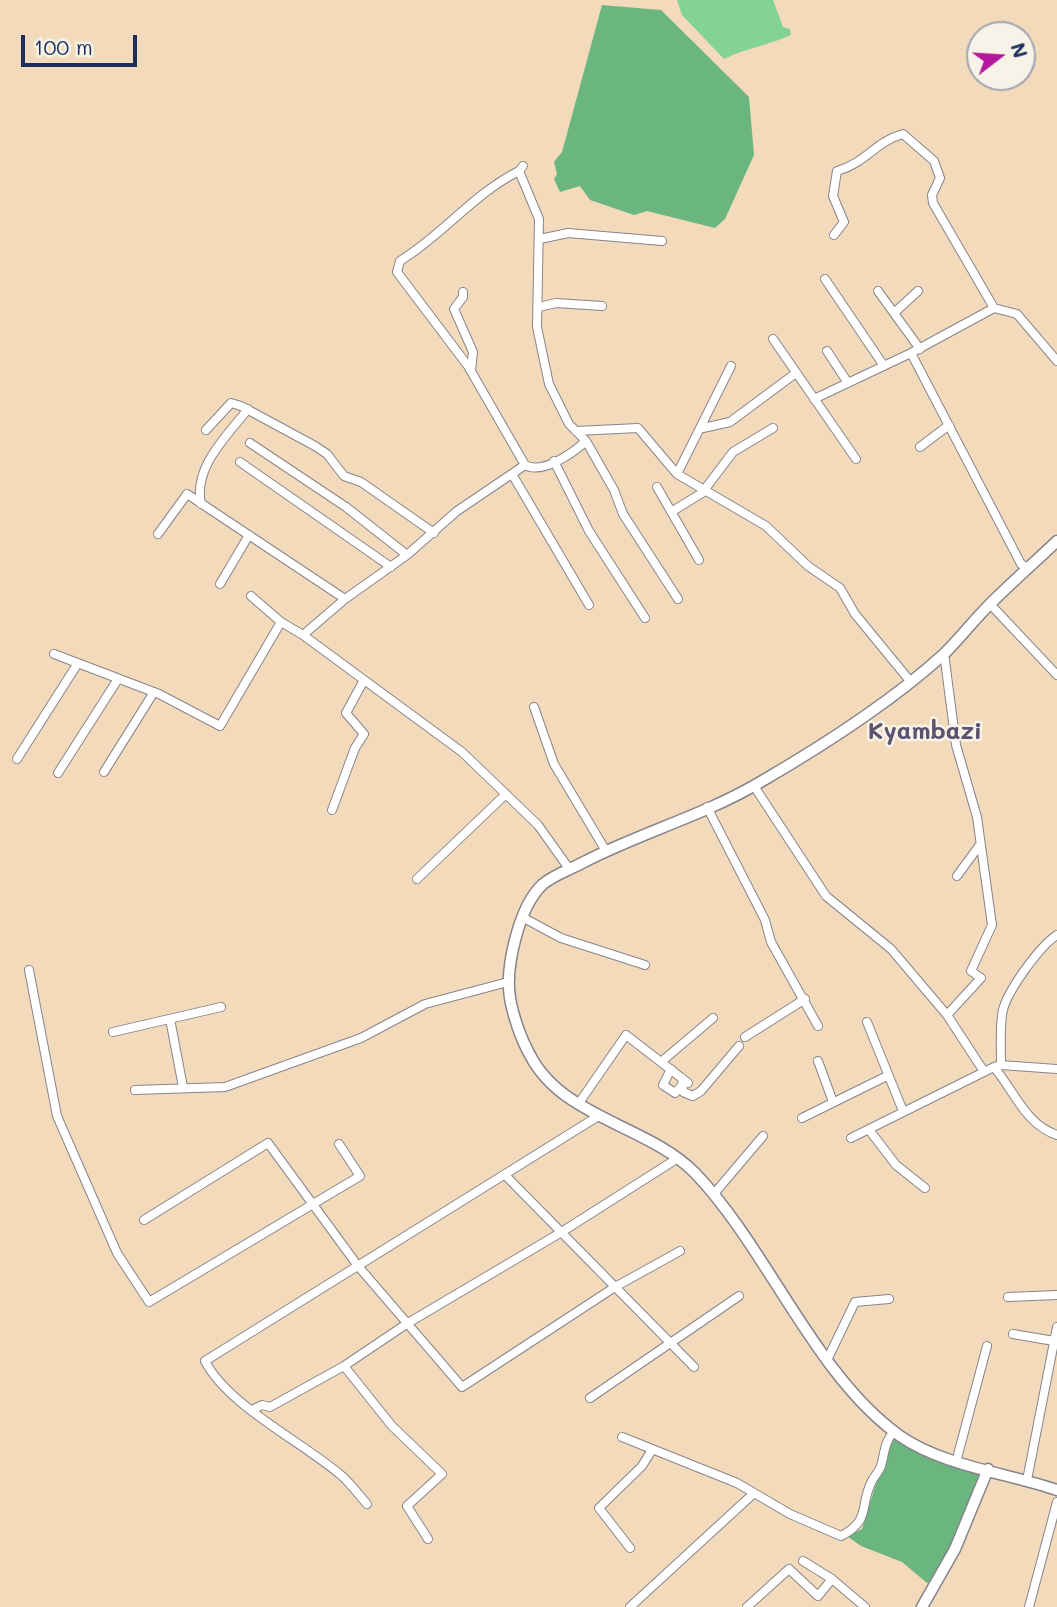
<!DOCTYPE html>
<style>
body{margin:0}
#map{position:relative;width:1057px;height:1607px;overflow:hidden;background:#f3dabb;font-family:Mali,sans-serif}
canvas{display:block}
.north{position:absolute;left:966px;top:21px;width:70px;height:70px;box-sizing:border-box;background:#f7f3e8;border:2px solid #9fa5b1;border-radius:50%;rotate:73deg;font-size:19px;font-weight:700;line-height:28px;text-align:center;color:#1b2f5e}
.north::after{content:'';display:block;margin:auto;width:24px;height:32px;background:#b5179e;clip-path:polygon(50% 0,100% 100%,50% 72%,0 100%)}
.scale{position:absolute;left:21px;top:35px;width:116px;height:32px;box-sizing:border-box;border:4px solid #1b2f5e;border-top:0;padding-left:9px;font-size:21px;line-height:24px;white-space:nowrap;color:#1b2f5e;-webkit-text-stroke:5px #f7f3e8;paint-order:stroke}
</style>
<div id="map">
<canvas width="1057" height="1607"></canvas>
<div class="north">N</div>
<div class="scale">100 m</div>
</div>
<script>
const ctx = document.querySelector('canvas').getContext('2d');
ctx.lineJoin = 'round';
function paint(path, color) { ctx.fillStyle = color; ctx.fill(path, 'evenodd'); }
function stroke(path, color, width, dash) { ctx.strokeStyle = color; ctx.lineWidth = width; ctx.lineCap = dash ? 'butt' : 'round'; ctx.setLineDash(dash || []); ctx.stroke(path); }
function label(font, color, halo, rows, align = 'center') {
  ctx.font = font + ' Mali,sans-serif'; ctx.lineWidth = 5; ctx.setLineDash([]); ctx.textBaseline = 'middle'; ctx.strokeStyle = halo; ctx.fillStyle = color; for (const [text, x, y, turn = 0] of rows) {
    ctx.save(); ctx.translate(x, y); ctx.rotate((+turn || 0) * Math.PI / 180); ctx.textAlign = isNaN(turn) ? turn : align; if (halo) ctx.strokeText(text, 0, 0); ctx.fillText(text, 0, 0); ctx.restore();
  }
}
paint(new Path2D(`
 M 677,0 L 773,0 L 783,27 L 790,29 L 791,35 C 769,45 746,48 724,59 L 682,15 Z`), '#83d494');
paint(new Path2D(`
 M 602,5 L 661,10 L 749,97 L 754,155 L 725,219 L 715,228 L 647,211 L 634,215 L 590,200 L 580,186 L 560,192 L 554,179 L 557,174 L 554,162 L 562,152 Z
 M 894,1439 L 951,1466 L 976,1471 L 979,1476 L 954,1545 L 932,1581 L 927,1583 L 902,1562 L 861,1546 L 847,1536 L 862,1529 L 889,1442 Z`), '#6ab67e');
const street = new Path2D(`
 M 523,166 L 519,171 C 473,194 443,235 400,261 L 397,272 L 468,366 L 525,465 C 542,475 573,453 586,441
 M 519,171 L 539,219 L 537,327 L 549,384 L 569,424 L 586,441 L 614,490 L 623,514 L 678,599
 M 834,235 L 844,222 L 833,196 L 837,171 C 868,162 874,142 903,134 L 934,161 L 940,178 L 932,195 L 933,203 L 994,308
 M 540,239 L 568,233 L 662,241
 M 825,279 L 884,366
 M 878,291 L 920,349
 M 463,292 L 463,297 L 454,309 L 473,352 L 471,371
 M 539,307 L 556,303 L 602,306
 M 894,313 L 918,291
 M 773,339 L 856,459
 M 827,351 L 848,383
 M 911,353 L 1021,564 L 1028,568
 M 814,399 L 911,353 L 994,308 L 1017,314 L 1057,361
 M 703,428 L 730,422 L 796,373
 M 206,430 L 231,403 L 241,406 L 315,446 L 327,454 L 344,476 L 361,482 L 434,533
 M 576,431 L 638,428 L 677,474 L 766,526 L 808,566 L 840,588 L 855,614 L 910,681
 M 250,443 L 346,507 L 407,555
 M 920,447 L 949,425
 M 554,461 L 589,531 L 645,618
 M 240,462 L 391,567
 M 512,474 L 589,605
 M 677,474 L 731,366
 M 657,487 L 699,560
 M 201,504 C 193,467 227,436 248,409
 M 671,512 L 702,493 L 733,452 L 773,428
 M 158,534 L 187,494 L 345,599
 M 220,584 L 249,535
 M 251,596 L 281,622 L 303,635 L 462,752 L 538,825 L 570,870
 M 990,604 L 1057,675
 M 303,635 L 345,599 L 407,555 L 457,511 L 525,465
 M 944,653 L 956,745 L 977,817 L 992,925 L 971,971 L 981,978 L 947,1015
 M 54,654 L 159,694 L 220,726 L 281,622
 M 534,707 L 554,764 L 606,851
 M 17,759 L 78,663
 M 104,772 L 154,692
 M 58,773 L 118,679
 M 754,786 L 826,896 L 891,949 L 947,1015 L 983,1070
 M 707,807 L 765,920 L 771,942 L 818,1026
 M 332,810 L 355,748 L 364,734 L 346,713 L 364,680
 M 957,876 L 979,846
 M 417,879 L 506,794
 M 522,917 L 561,938 L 645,965
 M 29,970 L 57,1116 L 117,1253 L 149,1302 L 360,1176 L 339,1144
 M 170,1019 L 183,1087
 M 867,1022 L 903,1111
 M 113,1032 L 221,1007
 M 745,1037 L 805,999
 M 818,1061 L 833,1102
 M 661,1062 L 713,1018
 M 1001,1065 L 1057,1069
 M 994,1067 L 1001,1065 C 1001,1048 1000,1031 1002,1015 C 1004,994 1040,946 1057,935
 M 671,1069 L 663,1085 L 675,1093 L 683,1084 L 682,1078 L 683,1092 L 693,1096 L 701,1091 L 739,1046
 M 135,1090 L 225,1087 L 361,1038 L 425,1004 L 508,982
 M 579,1103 L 626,1035 L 688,1083
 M 802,1118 L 887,1076
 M 870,1131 L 896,1165 L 925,1188
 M 851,1138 L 994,1067 C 1014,1091 1026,1125 1057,1135
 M 505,1175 L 694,1367
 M 713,1195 L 763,1136
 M 144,1220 L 268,1143 L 358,1266 L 462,1387 L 615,1287 L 680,1251
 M 1008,1297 L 1057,1295
 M 1013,1334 L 1054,1341
 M 828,1358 L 855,1302 L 889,1299
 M 344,1366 L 392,1426 L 442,1474 L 407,1506 L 428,1539
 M 590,1398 L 739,1296
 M 252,1410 L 262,1405 L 270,1407 L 344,1366 L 408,1323 L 560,1233 L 678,1158
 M 622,1437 L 737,1483 L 790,1514 L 841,1536 C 872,1520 859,1505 872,1481 C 875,1475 879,1472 881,1466 C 885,1452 884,1443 894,1431
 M 956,1462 L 987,1346
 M 1027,1480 L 1057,1327
 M 367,1504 C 359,1495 351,1484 342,1476 C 303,1442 228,1406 205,1361 L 600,1115
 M 630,1548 L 599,1508 L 642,1466 L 652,1450
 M 803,1561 L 832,1579 L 865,1607
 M 630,1607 L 753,1494
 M 747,1607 L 789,1569 L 818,1596 L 832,1579
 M 1029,1607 L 1057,1502`);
const secondary = new Path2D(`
 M 1057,541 C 1035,562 1012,582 990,604 C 974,620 960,638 944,654 C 889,704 821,747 757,784 C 702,816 640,833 584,862 C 571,869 554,875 543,884 C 519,906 505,967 510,998 C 513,1016 521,1039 530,1055 C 562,1118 648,1125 695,1173 C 768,1249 815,1376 900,1436 C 943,1466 1007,1473 1057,1490
 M 922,1607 L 955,1549 L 988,1469`);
stroke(street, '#87848c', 10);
stroke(secondary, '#87848c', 13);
stroke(street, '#fff', 8);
stroke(secondary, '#fff', 10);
label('bold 24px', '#5b536e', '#f7f3e8', [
 ["Kyambazi",925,732]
]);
</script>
